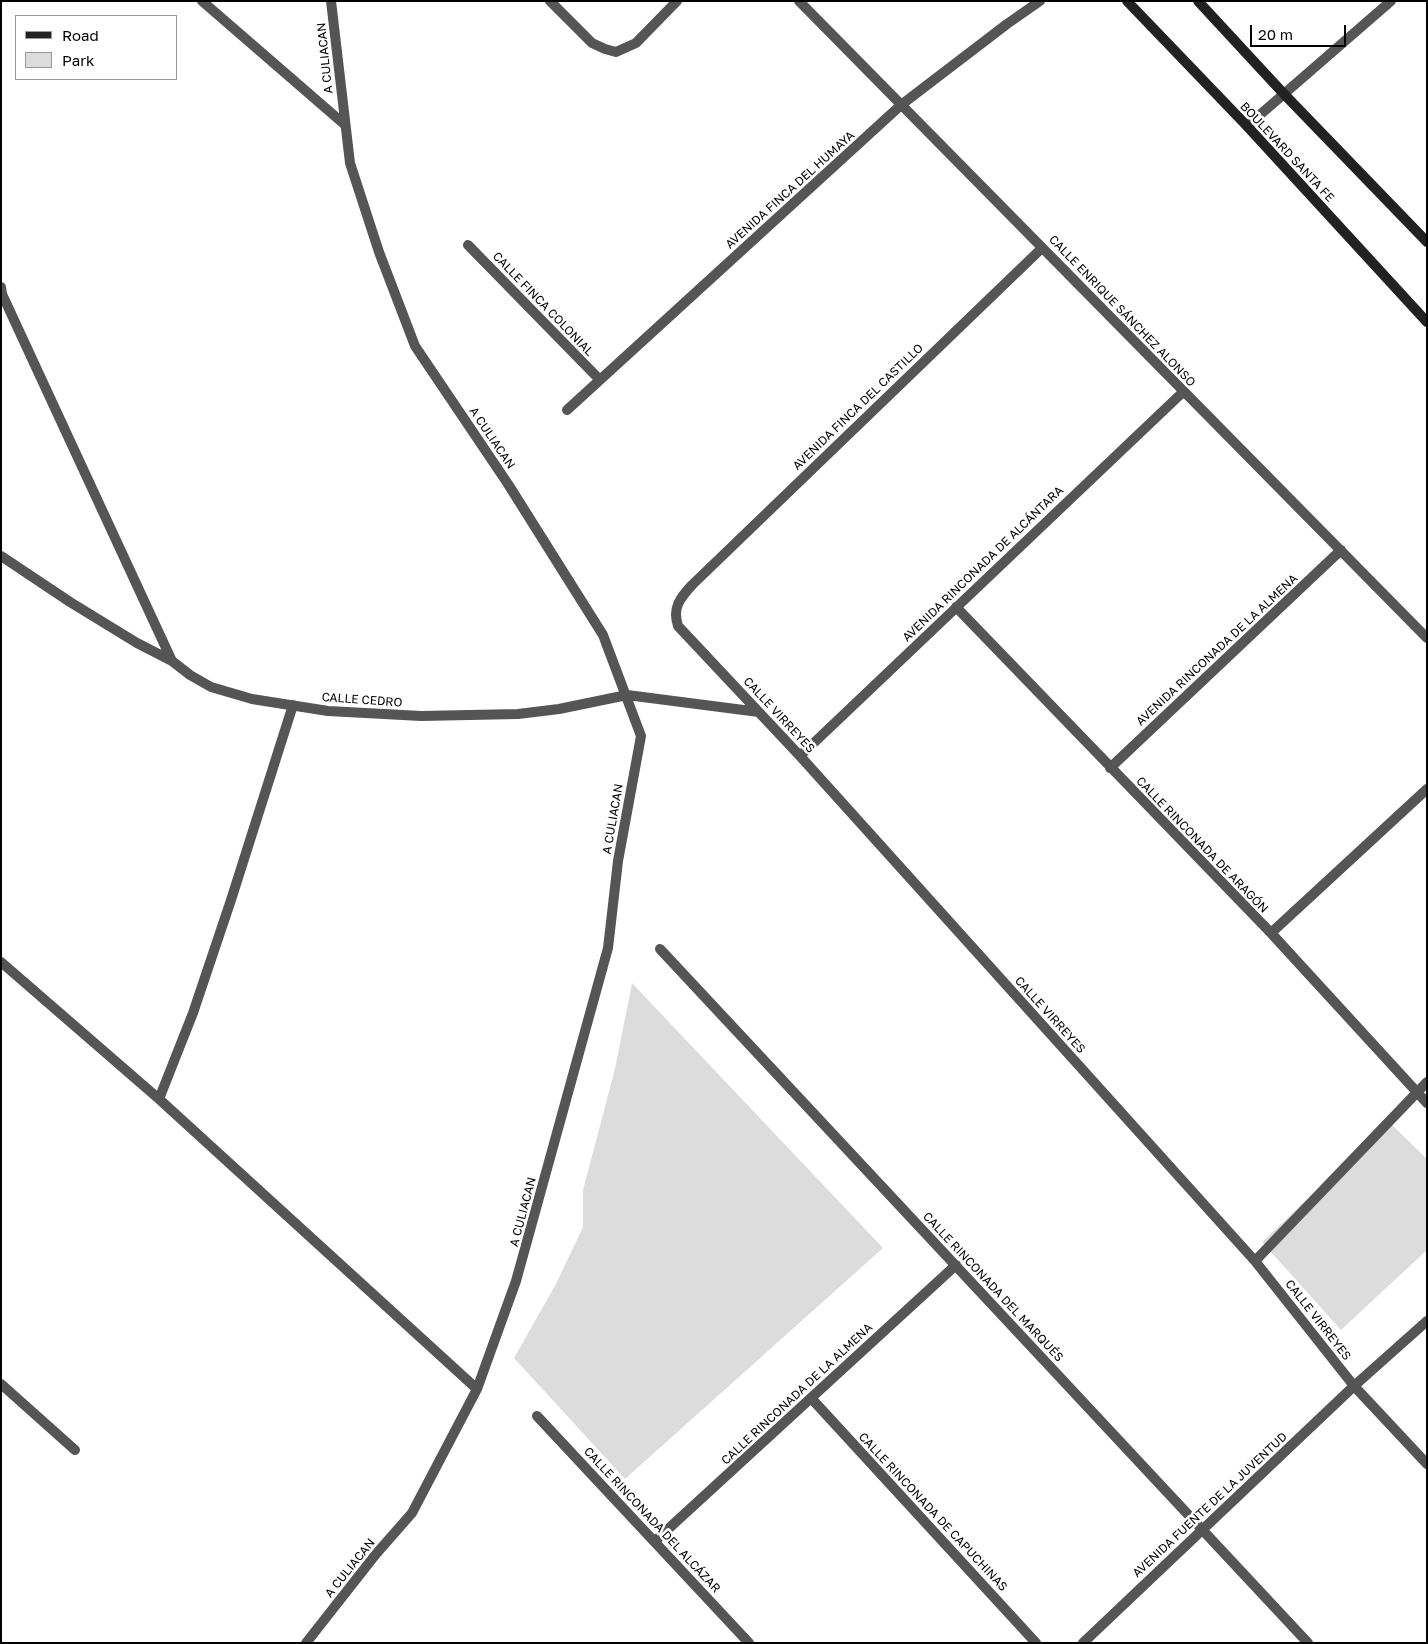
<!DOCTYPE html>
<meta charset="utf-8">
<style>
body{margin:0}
#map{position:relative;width:1428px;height:1644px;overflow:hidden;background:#fff;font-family:"Golos Text",sans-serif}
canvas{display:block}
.frame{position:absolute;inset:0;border:2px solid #000;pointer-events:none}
.legend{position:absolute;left:15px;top:15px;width:162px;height:65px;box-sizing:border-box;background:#fff;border:1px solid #999;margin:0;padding:6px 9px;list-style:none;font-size:15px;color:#000}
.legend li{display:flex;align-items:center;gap:10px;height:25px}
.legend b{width:25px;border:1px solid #999}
.scale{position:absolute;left:1250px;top:25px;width:96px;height:22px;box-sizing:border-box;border:2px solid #000;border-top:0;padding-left:6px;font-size:15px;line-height:18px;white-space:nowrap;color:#000;-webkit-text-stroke:4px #fff;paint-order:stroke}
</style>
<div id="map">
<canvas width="1428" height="1644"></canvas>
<div class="frame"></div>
<ul class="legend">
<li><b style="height:6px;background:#222"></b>Road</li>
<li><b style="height:14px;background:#dcdcdc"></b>Park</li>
</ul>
<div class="scale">20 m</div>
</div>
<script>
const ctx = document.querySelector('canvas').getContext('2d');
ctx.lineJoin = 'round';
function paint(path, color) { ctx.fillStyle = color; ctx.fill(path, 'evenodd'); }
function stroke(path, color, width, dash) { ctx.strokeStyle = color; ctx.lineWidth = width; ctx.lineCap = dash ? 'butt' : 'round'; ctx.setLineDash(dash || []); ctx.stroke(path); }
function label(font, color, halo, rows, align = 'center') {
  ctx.font = font + ' "Golos Text",sans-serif'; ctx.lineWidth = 5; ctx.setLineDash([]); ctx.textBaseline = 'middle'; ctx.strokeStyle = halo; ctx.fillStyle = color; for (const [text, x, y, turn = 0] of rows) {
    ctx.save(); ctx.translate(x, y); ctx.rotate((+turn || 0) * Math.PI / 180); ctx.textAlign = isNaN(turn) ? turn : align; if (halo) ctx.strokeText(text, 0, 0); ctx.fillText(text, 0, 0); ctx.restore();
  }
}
paint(new Path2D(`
 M 632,983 L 883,1248 L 625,1479 L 514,1358 L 556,1284 L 583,1227 L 583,1190 L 615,1069 Z
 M 1389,1122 L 1427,1159 L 1427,1250 L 1341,1330 L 1262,1242 Z`), '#dcdcdc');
stroke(new Path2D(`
 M 202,1 L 344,124
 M 550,1 L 592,43 L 605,49 L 616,52 L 636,43 L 677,1
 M 799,1 L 1427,638
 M 1247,126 L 1391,1
 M 468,245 L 600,380
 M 1042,248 L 692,585 C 680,598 672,608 678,626 L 800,756 L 1255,1261 L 1354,1386 L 1427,1464
 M 1,287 L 2,294 L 172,661
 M 567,410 L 901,105 L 1007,24 L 1040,1
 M 1,556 L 70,602 L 137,643 L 172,661 L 190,675 L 211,687 L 252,699 L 328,711 L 421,716 L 518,714 L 559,709 L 627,695 L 759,712
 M 956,607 L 1271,933 L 1427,1103
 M 800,756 L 1183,392
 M 1110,768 L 1341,550
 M 1271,933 L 1427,789
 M 660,949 L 1308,1643
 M 1,962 L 159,1099 L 477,1389
 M 159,1099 L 193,1013 L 231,900 L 293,705
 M 1255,1261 L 1427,1082
 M 1,1384 L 75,1450
 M 811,1398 L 1036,1643
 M 537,1416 L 749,1643
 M 655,1541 L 956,1265
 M 306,1643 L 376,1554 L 412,1513 L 477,1389 L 516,1281 L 608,948 L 618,861 L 641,736 L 603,635 L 508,484 L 415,346 L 379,252 L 350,163 L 331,1
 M 1083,1643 L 1354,1386 L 1427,1321`), '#555', 10);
stroke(new Path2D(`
 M 1127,1 L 1247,126 L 1427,322
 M 1198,1 L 1284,94 L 1427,242`), '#222', 10);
label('12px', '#000', '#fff', [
 ["A CULIACAN",325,58,-96],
 ["BOULEVARD SANTA FE",1287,152,47],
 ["AVENIDA FINCA DEL HUMAYA",790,190,-42],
 ["CALLE FINCA COLONIAL",543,304,46],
 ["CALLE ENRIQUE SÁNCHEZ ALONSO",1122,311,46],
 ["AVENIDA FINCA DEL CASTILLO",858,407,-44],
 ["A CULIACAN",492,438,56],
 ["AVENIDA RINCONADA DE ALCÁNTARA",983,564,-44],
 ["AVENIDA RINCONADA DE LA ALMENA",1217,650,-43],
 ["CALLE CEDRO",362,700,4],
 ["CALLE VIRREYES",779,715,47],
 ["A CULIACAN",613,819,-80],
 ["CALLE RINCONADA DE ARAGÓN",1202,845,46],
 ["CALLE VIRREYES",1050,1015,48],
 ["A CULIACAN",523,1212,-75],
 ["CALLE RINCONADA DEL MARQUÉS",993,1287,47],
 ["CALLE VIRREYES",1318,1320,52],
 ["CALLE RINCONADA DE LA ALMENA",797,1394,-43],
 ["AVENIDA FUENTE DE LA JUVENTUD",1210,1505,-43],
 ["CALLE RINCONADA DE CAPUCHINAS",933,1512,47],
 ["CALLE RINCONADA DEL ALCÁZAR",652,1520,47],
 ["A CULIACAN",350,1568,-51]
]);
</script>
